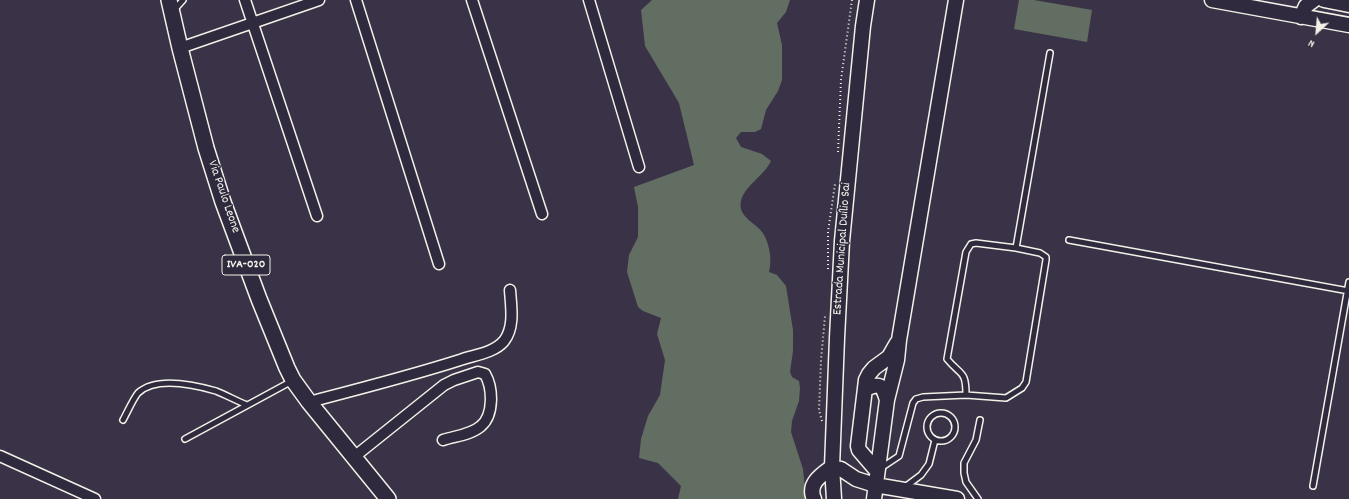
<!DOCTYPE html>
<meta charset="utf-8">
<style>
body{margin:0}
#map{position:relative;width:1349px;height:499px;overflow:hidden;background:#3a3348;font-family:Dekko,sans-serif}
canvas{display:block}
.north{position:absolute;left:1297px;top:12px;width:40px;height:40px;-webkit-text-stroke:3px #2f2a3d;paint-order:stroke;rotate:206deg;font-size:11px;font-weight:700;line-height:16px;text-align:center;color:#f4f1e8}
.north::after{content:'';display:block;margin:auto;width:14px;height:18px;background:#f4f1e8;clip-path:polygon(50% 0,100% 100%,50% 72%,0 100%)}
</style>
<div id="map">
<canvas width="1349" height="499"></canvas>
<div class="north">N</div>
</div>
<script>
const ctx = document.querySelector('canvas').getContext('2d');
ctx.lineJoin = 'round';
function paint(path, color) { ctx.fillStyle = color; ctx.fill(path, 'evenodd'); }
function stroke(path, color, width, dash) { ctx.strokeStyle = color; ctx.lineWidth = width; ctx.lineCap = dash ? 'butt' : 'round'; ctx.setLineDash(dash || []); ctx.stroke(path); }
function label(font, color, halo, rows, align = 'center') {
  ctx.font = font + ' Dekko,sans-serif'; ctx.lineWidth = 3; ctx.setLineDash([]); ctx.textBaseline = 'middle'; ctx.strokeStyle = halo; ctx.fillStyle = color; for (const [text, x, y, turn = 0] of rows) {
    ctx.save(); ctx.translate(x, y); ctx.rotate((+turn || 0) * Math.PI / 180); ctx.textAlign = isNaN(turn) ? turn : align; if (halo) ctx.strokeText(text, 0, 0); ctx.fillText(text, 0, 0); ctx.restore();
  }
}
paint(new Path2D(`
 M 652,0 L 790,0 L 786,12 L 777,23 L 782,45 L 782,80 L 778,91 L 766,110 L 761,129 L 755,132 L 741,132 L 736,138 L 741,147 L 762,154 L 771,161 C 764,176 745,185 741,201 C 737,218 758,223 764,235 C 770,246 772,260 769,272 L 777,275 L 786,286 L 793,330 L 793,351 L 790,372 L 792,377 L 799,381 L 800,388 L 799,401 L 792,421 L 791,432 L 803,469 L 806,499 L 678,499 L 681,486 L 658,463 L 639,458 L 641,439 L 648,416 L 660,395 L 665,360 L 657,334 L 661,318 L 643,311 L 638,307 L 627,272 L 629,255 L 638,237 L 638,207 L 634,187 L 694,165 L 679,103 L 645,46 L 641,10 Z
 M 1019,0 L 1034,0 L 1092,10 L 1087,42 L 1014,29 Z`), '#626e62');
const lane = new Path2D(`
 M 174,10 L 183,0
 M 1069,240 L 1349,291
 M 966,395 C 966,370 961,376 947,359 L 966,252 L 971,244 L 976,243 L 1016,248
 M927 427a14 14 0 1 1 28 0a14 14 0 1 1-28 0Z
 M 123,420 C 127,413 133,399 138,393 C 156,376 195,385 216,391 C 226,395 237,401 247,405
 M 185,439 L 292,381
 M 881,468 L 899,456 L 913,403 L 916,399 L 923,397 L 966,395 L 1006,398 L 1022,388 L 1026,382 L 1046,260 L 1046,257 L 1040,253 L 1016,248 L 1050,53
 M 1313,486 L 1349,282
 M 905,487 L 921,475 L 929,464 L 935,440
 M 978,499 L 966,482 L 964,473 L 964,463 L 976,440 L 980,420`);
const street = new Path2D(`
 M 245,0 L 317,216
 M 356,0 L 439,264
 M 472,0 L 542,214
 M 589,0 L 639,167
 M 180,48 L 319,0
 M 309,402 C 359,389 410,376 460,360 C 474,355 494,353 504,341 C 515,327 511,306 510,290
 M 0,456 L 95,499
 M 354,457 L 444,385 L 454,380 L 478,372 L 485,374 C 493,388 494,415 481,426 C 471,435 455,436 443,440`);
const secondary = new Path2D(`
 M 1212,0 L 1349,25
 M 1324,0 L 1349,5
 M 1301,17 L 1306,6 L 1314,0
 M 865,389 C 880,383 882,384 887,400
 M 877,471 L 859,450 L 858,446 L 866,380 L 869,374 L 874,368 L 889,357 L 897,343
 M 814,499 C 807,484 821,475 832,467 L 841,469 L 856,479 L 875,485 L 957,499
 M 834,499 L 832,467 L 837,338 L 842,241 L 863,26 L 867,0
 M 874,499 L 887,400 L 897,360 L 899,340 L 956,0`);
const primary = new Path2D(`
 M 169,0 L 180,48 L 206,148 L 223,202 L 259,299 L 287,368 L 293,380 L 309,402 L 388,499`);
stroke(lane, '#f4f1e8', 8);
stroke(street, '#f4f1e8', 13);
stroke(secondary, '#f4f1e8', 17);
stroke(primary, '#f4f1e8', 18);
stroke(new Path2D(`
 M 838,152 L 841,80 L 852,0
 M 828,269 L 828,232 L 835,184
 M 822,421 L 819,410 L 821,360 L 825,316`), '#f4f1e8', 2, [1, 3]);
stroke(lane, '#2f2a3d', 5);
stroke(street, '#2f2a3d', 10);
stroke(secondary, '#2f2a3d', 14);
stroke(primary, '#2f2a3d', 15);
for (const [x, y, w] of [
 [246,265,48]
]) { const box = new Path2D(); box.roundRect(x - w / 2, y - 10, w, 20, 3); ctx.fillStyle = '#2f2a3d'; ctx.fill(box); stroke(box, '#f4f1e8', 1); }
label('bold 12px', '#f4f1e8', null, [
 ["IVA-020",246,265]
]);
label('13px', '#f4f1e8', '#2f2a3d', [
 ["Via Paulo Leone",223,197,71],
 ["Estrada Municipal Duílio Sai",843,249,-86]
]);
</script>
